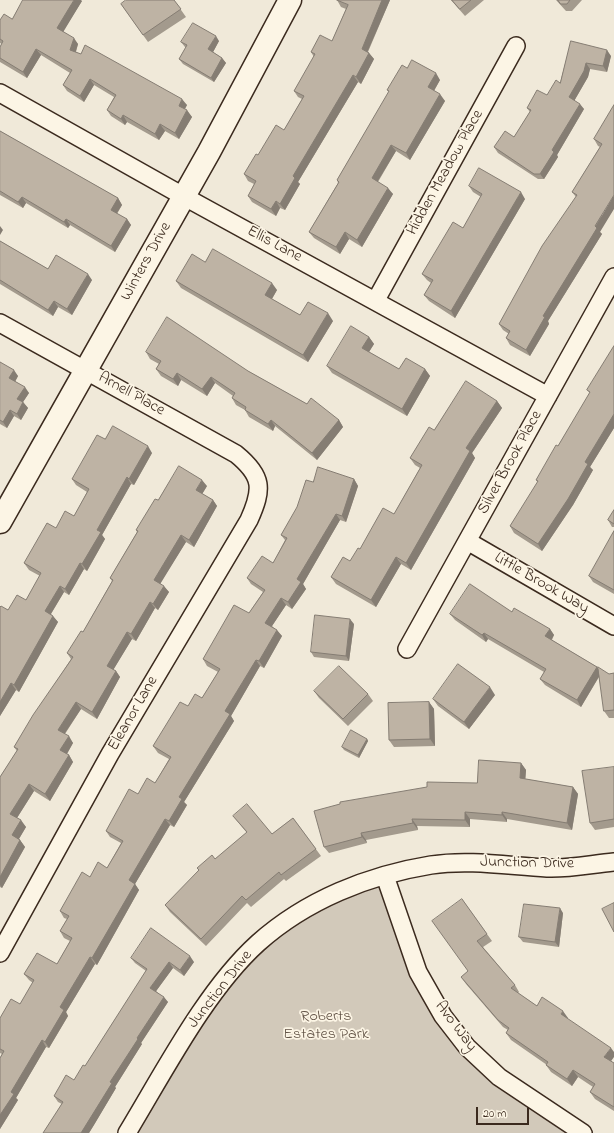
<!DOCTYPE html>
<style>
body{margin:0}
#map{position:relative;width:614px;height:1133px;overflow:hidden;background:#f0e9d9;font-family:"Indie Flower",sans-serif}
canvas{display:block}
.scale{position:absolute;left:476px;top:1107px;width:53px;height:18px;box-sizing:border-box;border:2px solid #3b2a1e;border-top:0;padding-left:5px;font-size:12px;line-height:14px;white-space:nowrap;color:#3b2a1e;-webkit-text-stroke:3px #fcf5e5;paint-order:stroke}
</style>
<div id="map">
<canvas width="614" height="1133"></canvas>
<div class="scale">20 m</div>
</div>
<script>
const ctx = document.querySelector('canvas').getContext('2d');
ctx.lineJoin = 'round';
function paint(path, color) { ctx.fillStyle = color; ctx.fill(path, 'evenodd'); }
function stroke(path, color, width, dash) { ctx.strokeStyle = color; ctx.lineWidth = width; ctx.lineCap = dash ? 'butt' : 'round'; ctx.setLineDash(dash || []); ctx.stroke(path); }
function label(font, color, halo, rows, align = 'center') {
  ctx.font = font + ' "Indie Flower",sans-serif'; ctx.lineWidth = 3.5; ctx.setLineDash([]); ctx.textBaseline = 'middle'; ctx.strokeStyle = halo; ctx.fillStyle = color; for (const [text, x, y, turn = 0] of rows) {
    ctx.save(); ctx.translate(x, y); ctx.rotate((+turn || 0) * Math.PI / 180); ctx.textAlign = isNaN(turn) ? turn : align; if (halo) ctx.strokeText(text, 0, 0); ctx.fillText(text, 0, 0); ctx.restore();
  }
}
paint(new Path2D(`
 M 385,876 L 418,972 L 467,1047 L 583,1133 L 127,1133 L 258,942 Z`), '#d2c9ba');
const street = new Path2D(`
 M 0,93 L 183,196 L 548,396
 M 376,300 L 516,46
 M 0,323 L 236,454 C 263,476 263,489 249,520 L 110,754 L 0,953
 M 469,542 L 614,626
 M 407,649 L 614,277
 M 385,876 L 418,972 L 443,1016 L 467,1047 L 499,1077 L 583,1133
 M 127,1133 C 164,1072 206,990 258,943 C 306,900 369,875 431,865 C 469,859 509,866 547,868 C 569,869 592,864 614,862`);
const secondary = new Path2D(`
 M 0,522 L 209,152 L 290,0`);
stroke(street, '#3b2a1e', 20);
stroke(secondary, '#3b2a1e', 25);
stroke(street, '#fcf5e5', 17);
stroke(secondary, '#fcf5e5', 22);
paint(new Path2D(`
 M 174,0 L 186,17 L 148,42 L 121,4 Z
 M 337,0 L 390,0 L 368,52 L 369,53 L 374,59 L 361,84 L 358,82 L 298,182 L 300,184 L 285,210 L 280,208 L 276,216 L 252,202 L 248,196 L 254,184 L 248,181 L 244,174 L 258,155 L 284,130 L 302,99 L 298,97 L 294,91 L 314,57 L 311,52 L 332,41 L 346,9 L 341,7 Z
 M 451,0 L 484,0 L 465,16 Z
 M 556,0 L 582,0 L 572,11 L 566,11 Z
 M 82,1 L 63,31 L 78,44 L 76,52 L 187,105 L 185,109 L 192,117 L 179,139 L 165,131 L 159,140 L 127,122 L 125,125 L 111,116 L 107,110 L 114,97 L 94,85 L 84,102 L 67,91 L 63,85 L 70,73 L 41,55 L 27,78 L 0,62 L 0,47 L 2,44 L 0,43 L 0,20 L 12,19 Z
 M 219,41 L 213,52 L 222,58 L 226,63 L 214,82 L 183,64 L 179,59 L 186,48 L 185,47 L 181,42 Z
 M 571,41 L 611,56 L 607,72 L 590,69 L 588,77 L 574,101 L 584,109 L 557,155 L 558,157 L 544,179 L 538,179 L 498,153 L 494,147 L 514,137 L 530,112 L 527,108 L 547,95 L 560,83 Z
 M 407,68 L 440,80 L 434,91 L 445,101 L 410,160 L 396,151 L 378,182 L 393,194 L 362,247 L 349,239 L 340,254 L 314,238 L 309,232 L 338,183 L 337,180 L 389,92 L 387,90 Z
 M 614,105 L 600,232 L 602,234 L 548,321 L 549,324 L 530,356 L 510,345 L 506,338 L 509,334 L 503,330 L 499,324 L 576,197 L 572,192 L 600,147 L 598,146 L 594,139 Z
 M 0,131 L 118,198 L 122,205 L 117,214 L 127,219 L 131,225 L 115,252 L 70,225 L 68,228 L 26,203 L 23,208 L 0,195 Z
 M 469,186 L 525,199 L 455,318 L 429,301 L 424,295 L 431,283 L 427,280 L 422,274 L 463,228 L 481,197 L 473,192 Z
 M 0,241 L 48,269 L 92,280 L 72,315 L 58,307 L 53,316 L 0,284 Z
 M 205,262 L 277,290 L 272,299 L 300,315 L 333,321 L 308,362 L 181,288 L 176,281 Z
 M 369,337 L 374,344 L 369,352 L 399,369 L 425,369 L 430,376 L 407,416 L 332,373 L 327,366 Z
 M 614,346 L 614,428 L 590,467 L 593,470 L 573,505 L 542,551 L 514,533 L 510,526 L 538,483 L 536,480 L 558,446 L 590,393 L 587,390 Z
 M 146,352 L 248,371 L 307,404 L 339,420 L 343,427 L 317,460 L 275,426 L 273,431 L 249,417 L 245,410 L 236,405 L 232,398 L 233,396 L 215,383 L 207,396 L 181,380 L 178,386 L 161,376 L 156,369 L 159,364 L 150,359 Z
 M 0,362 L 18,376 L 15,381 L 29,393 L 23,402 L 28,408 L 21,420 L 14,416 L 7,428 L 0,424 Z
 M 497,401 L 502,408 L 472,453 L 475,458 L 411,570 L 401,564 L 376,607 L 336,584 L 331,577 L 350,561 L 360,549 L 394,514 L 420,468 L 415,465 L 410,458 L 434,430 Z
 M 105,439 L 152,453 L 134,485 L 131,484 L 102,535 L 105,539 L 87,571 L 84,569 L 69,595 L 64,592 L 51,614 L 58,622 L 19,692 L 16,690 L 0,716 L 0,607 L 8,610 L 26,600 L 40,576 L 29,570 L 24,563 L 56,528 L 74,516 L 87,492 L 76,485 L 72,479 Z
 M 354,479 L 358,486 L 346,522 L 340,520 L 303,584 L 306,589 L 292,609 L 286,605 L 272,626 L 282,636 L 264,668 L 260,666 L 231,716 L 234,721 L 184,802 L 187,805 L 174,827 L 170,825 L 135,884 L 139,890 L 97,965 L 95,964 L 66,1012 L 68,1016 L 49,1048 L 46,1047 L 16,1098 L 18,1100 L 0,1129 L 0,1058 L 2,1054 L 0,1053 L 0,1018 L 20,1004 L 33,983 L 29,980 L 24,974 L 57,964 L 70,941 L 64,938 L 60,931 L 67,919 L 64,918 L 60,911 L 90,877 L 107,868 L 121,843 L 110,837 L 106,831 L 138,794 L 155,783 L 169,759 L 158,753 L 153,746 L 188,706 L 202,698 L 218,672 L 207,666 L 203,659 L 249,613 L 263,592 L 251,584 L 247,578 L 273,563 L 285,540 L 281,535 L 313,482 Z
 M 207,486 L 202,494 L 213,500 L 217,506 L 194,547 L 186,542 L 160,583 L 169,592 L 158,610 L 155,608 L 136,641 L 132,639 L 113,670 L 116,671 L 120,677 L 97,719 L 81,709 L 65,734 L 73,743 L 67,754 L 69,755 L 73,762 L 50,801 L 34,791 L 17,818 L 26,827 L 19,839 L 20,840 L 25,847 L 2,888 L 0,887 L 0,777 L 17,751 L 14,747 L 71,659 L 67,653 L 83,632 L 112,581 L 110,578 L 137,532 L 136,530 L 158,500 Z
 M 614,510 L 614,527 L 612,527 L 608,520 Z
 M 614,531 L 614,594 L 593,582 L 589,576 Z
 M 512,612 L 550,629 L 554,635 L 552,640 L 597,667 L 598,669 L 609,674 L 614,673 L 614,718 L 609,718 L 604,711 L 599,677 L 581,707 L 545,685 L 540,679 L 544,672 L 488,639 L 486,642 L 455,620 L 450,614 Z
 M 354,624 L 349,661 L 314,657 L 311,652 Z
 M 314,691 L 368,694 L 373,701 L 348,726 L 319,698 Z
 M 495,695 L 469,729 L 438,706 L 433,699 Z
 M 429,702 L 434,709 L 435,746 L 394,747 L 389,740 Z
 M 367,739 L 368,741 L 359,758 L 344,750 L 342,747 Z
 M 521,763 L 526,770 L 525,779 L 573,787 L 578,794 L 572,830 L 507,819 L 507,822 L 470,819 L 470,827 L 417,826 L 418,830 L 366,840 L 367,843 L 329,853 L 324,847 L 477,783 Z
 M 614,767 L 614,827 L 595,830 L 590,823 Z
 M 233,816 L 272,834 L 293,818 L 321,856 L 286,881 L 284,879 L 251,907 L 247,903 L 206,946 L 170,912 L 165,905 L 215,859 L 247,833 Z
 M 462,899 L 492,941 L 483,947 L 515,985 L 519,992 L 518,993 L 537,1006 L 568,1018 L 567,1018 L 611,1062 L 614,1063 L 614,1111 L 595,1099 L 590,1092 L 593,1087 L 578,1077 L 572,1086 L 551,1072 L 546,1065 L 547,1065 L 511,1040 L 506,1033 L 508,1030 L 503,1027 L 466,984 L 461,977 L 468,971 Z
 M 563,913 L 559,947 L 523,942 L 519,937 Z
 M 131,958 L 194,962 L 184,976 L 173,968 L 156,991 L 168,1002 L 141,1043 L 142,1044 L 115,1087 L 116,1088 L 89,1133 L 43,1133 L 62,1104 L 58,1102 L 54,1096 L 74,1080 L 85,1066 L 146,971 L 135,963 Z`), '#a39a8d');
paint(new Path2D(`
 M 74,0 L 81,0 L 82,1 L 62,34 L 57,28 Z
 M 382,0 L 390,0 L 366,55 L 362,49 Z
 M 216,36 L 219,41 L 212,54 L 208,49 Z
 M 74,38 L 78,44 L 74,57 L 70,50 Z
 M 36,49 L 41,55 L 27,78 L 23,72 Z
 M 607,50 L 611,56 L 607,72 L 603,66 Z
 M 369,53 L 374,59 L 361,84 L 356,77 Z
 M 222,58 L 226,63 L 214,82 L 211,78 Z
 M 586,63 L 590,69 L 588,77 L 573,103 L 569,97 Z
 M 436,73 L 440,80 L 432,94 L 428,87 Z
 M 353,75 L 358,82 L 298,182 L 300,184 L 285,210 L 280,204 L 293,176 Z
 M 90,79 L 94,85 L 84,102 L 80,96 Z
 M 440,94 L 445,101 L 410,160 L 406,153 Z
 M 182,99 L 187,105 L 183,112 L 179,106 Z
 M 580,104 L 584,109 L 557,155 L 558,157 L 544,179 L 540,174 L 552,150 Z
 M 187,110 L 192,117 L 179,139 L 175,133 Z
 M 123,115 L 127,122 L 125,125 L 121,119 Z
 M 160,124 L 165,131 L 159,140 L 155,134 Z
 M 391,145 L 396,151 L 376,184 L 372,178 Z
 M 388,188 L 393,194 L 362,247 L 357,240 Z
 M 521,192 L 525,199 L 455,318 L 451,311 Z
 M 614,195 L 614,209 L 600,232 L 602,234 L 548,321 L 549,324 L 530,356 L 526,350 L 543,316 Z
 M 22,197 L 26,203 L 23,208 L 18,202 Z
 M 118,198 L 122,205 L 115,216 L 111,210 Z
 M 276,201 L 280,208 L 276,216 L 271,209 Z
 M 66,219 L 70,225 L 68,228 L 64,222 Z
 M 127,219 L 131,225 L 115,252 L 111,246 Z
 M 0,226 L 3,230 L 0,235 Z
 M 345,232 L 349,239 L 340,254 L 336,247 Z
 M 88,274 L 92,280 L 72,315 L 67,309 Z
 M 272,283 L 277,290 L 270,302 L 265,295 Z
 M 54,301 L 58,307 L 53,316 L 48,310 Z
 M 328,313 L 333,321 L 308,362 L 303,355 Z
 M 369,337 L 374,344 L 367,355 L 362,348 Z
 M 425,369 L 430,376 L 407,416 L 402,409 Z
 M 14,370 L 18,376 L 14,384 L 9,378 Z
 M 177,373 L 181,380 L 178,386 L 173,379 Z
 M 211,377 L 215,383 L 207,396 L 202,389 Z
 M 25,387 L 29,393 L 23,402 L 28,408 L 21,420 L 17,414 L 17,399 Z
 M 497,401 L 502,408 L 472,453 L 475,458 L 411,570 L 406,563 L 466,448 Z
 M 10,410 L 14,416 L 7,428 L 3,422 Z
 M 614,414 L 614,428 L 590,467 L 593,470 L 573,505 L 542,551 L 538,544 L 585,462 Z
 M 271,420 L 275,426 L 273,431 L 268,424 Z
 M 339,420 L 343,427 L 317,460 L 312,453 Z
 M 148,446 L 152,453 L 134,485 L 129,479 Z
 M 127,477 L 131,484 L 102,535 L 105,539 L 87,571 L 82,564 L 97,530 Z
 M 354,479 L 358,486 L 346,522 L 342,516 Z
 M 202,480 L 207,486 L 201,496 L 196,490 Z
 M 213,500 L 217,506 L 194,547 L 189,540 Z
 M 336,514 L 340,520 L 303,584 L 306,589 L 292,609 L 288,602 L 297,579 Z
 M 181,535 L 186,542 L 159,586 L 154,580 Z
 M 396,557 L 401,564 L 376,607 L 371,600 Z
 M 80,563 L 84,569 L 69,595 L 65,589 Z
 M 60,586 L 64,592 L 49,617 L 45,611 Z
 M 164,586 L 169,592 L 158,610 L 153,604 Z
 M 281,598 L 286,605 L 270,629 L 265,623 Z
 M 150,602 L 155,608 L 136,641 L 131,634 Z
 M 53,616 L 58,622 L 19,692 L 14,685 Z
 M 350,619 L 354,624 L 349,661 L 346,656 Z
 M 550,629 L 554,635 L 550,642 L 545,636 Z
 M 277,630 L 282,636 L 264,668 L 259,661 Z
 M 127,632 L 132,639 L 112,672 L 107,666 Z
 M 484,633 L 488,639 L 486,642 L 482,635 Z
 M 256,660 L 260,666 L 231,716 L 234,721 L 184,802 L 187,805 L 174,827 L 169,821 L 179,797 L 225,711 Z
 M 597,667 L 601,673 L 581,707 L 577,700 Z
 M 116,671 L 120,677 L 97,719 L 92,712 Z
 M 11,683 L 16,690 L 0,716 L 0,702 Z
 M 490,687 L 495,695 L 469,729 L 464,722 Z
 M 76,702 L 81,709 L 63,736 L 58,730 Z
 M 429,702 L 434,709 L 435,746 L 430,739 Z
 M 69,736 L 73,743 L 65,757 L 60,750 Z
 M 367,739 L 368,741 L 359,758 L 358,755 Z
 M 69,755 L 73,762 L 50,801 L 45,794 Z
 M 521,763 L 526,770 L 525,785 L 520,778 Z
 M 29,784 L 34,791 L 15,821 L 10,814 Z
 M 573,787 L 578,794 L 572,830 L 567,823 Z
 M 465,812 L 470,819 L 470,827 L 465,820 Z
 M 502,812 L 507,819 L 507,822 L 502,815 Z
 M 165,819 L 170,825 L 135,884 L 139,890 L 97,965 L 92,958 L 129,880 Z
 M 412,819 L 417,826 L 418,830 L 413,823 Z
 M 21,820 L 26,827 L 17,842 L 12,835 Z
 M 361,833 L 366,840 L 367,843 L 362,837 Z
 M 20,840 L 25,847 L 2,888 L 0,885 L 0,877 Z
 M 560,908 L 563,913 L 559,947 L 555,942 Z
 M 190,956 L 194,962 L 184,976 L 180,970 Z
 M 90,957 L 95,964 L 66,1012 L 68,1016 L 49,1048 L 45,1042 L 60,1007 Z
 M 169,962 L 173,968 L 154,994 L 150,988 Z
 M 164,997 L 168,1002 L 141,1043 L 142,1044 L 115,1087 L 116,1088 L 94,1125 L 89,1133 L 81,1133 L 110,1082 L 137,1038 Z
 M 563,1011 L 568,1018 L 565,1021 L 561,1014 Z
 M 42,1040 L 46,1047 L 16,1098 L 18,1100 L 0,1129 L 0,1115 L 11,1092 Z
 M 611,1048 L 614,1052 L 614,1057 L 609,1064 L 604,1057 Z
 M 573,1070 L 578,1077 L 572,1086 L 567,1079 Z`), '#857d73');
const building = new Path2D(`
 M 23,0 L 74,0 L 57,28 L 74,38 L 70,50 L 81,54 L 85,45 L 182,99 L 179,106 L 187,110 L 175,133 L 160,124 L 155,134 L 123,115 L 121,119 L 107,110 L 116,95 L 90,79 L 80,96 L 63,85 L 72,70 L 36,49 L 23,72 L 0,58 L 0,47 L 3,41 L 0,39 L 0,20 L 4,14 L 12,19 Z
 M 126,0 L 174,0 L 181,9 L 143,35 L 121,4 Z
 M 337,0 L 382,0 L 362,49 L 369,53 L 356,77 L 353,75 L 293,176 L 295,178 L 280,204 L 276,201 L 271,209 L 248,196 L 256,181 L 244,174 L 256,154 L 258,155 L 276,125 L 284,130 L 304,96 L 294,91 L 315,54 L 311,52 L 320,35 L 332,41 L 348,5 Z
 M 452,0 L 471,0 L 460,9 Z
 M 558,0 L 570,0 L 567,4 L 561,4 Z
 M 193,23 L 216,36 L 208,49 L 222,58 L 211,78 L 179,59 L 187,45 L 181,42 Z
 M 571,41 L 607,50 L 603,66 L 586,63 L 584,71 L 569,97 L 580,104 L 552,150 L 554,152 L 540,174 L 534,174 L 494,147 L 505,131 L 514,137 L 531,110 L 527,108 L 537,90 L 547,95 L 556,80 L 560,83 Z
 M 412,60 L 436,73 L 428,87 L 440,94 L 406,153 L 391,145 L 372,178 L 388,188 L 357,240 L 345,232 L 336,247 L 309,232 L 339,182 L 337,180 L 389,91 L 387,90 L 402,65 L 407,68 Z
 M 614,105 L 614,195 L 595,226 L 597,228 L 543,316 L 545,317 L 526,350 L 506,338 L 510,331 L 499,324 L 542,246 L 577,195 L 572,192 L 602,144 L 594,139 Z
 M 0,131 L 118,198 L 111,210 L 127,219 L 111,246 L 66,219 L 64,222 L 22,197 L 18,202 L 0,191 Z
 M 479,168 L 521,192 L 451,311 L 424,295 L 433,280 L 422,274 L 453,222 L 463,228 L 482,194 L 469,186 Z
 M 0,241 L 48,269 L 56,255 L 88,274 L 67,309 L 54,301 L 48,310 L 0,280 Z
 M 213,249 L 272,283 L 265,295 L 300,315 L 308,302 L 328,313 L 303,355 L 176,281 L 192,254 L 205,262 Z
 M 167,317 L 248,371 L 307,404 L 311,398 L 339,420 L 312,453 L 271,420 L 268,424 L 245,410 L 246,407 L 232,398 L 235,393 L 211,377 L 202,389 L 177,373 L 173,379 L 156,369 L 161,361 L 146,352 Z
 M 351,326 L 369,337 L 362,348 L 399,369 L 406,358 L 425,369 L 402,409 L 327,366 Z
 M 614,346 L 614,414 L 585,462 L 588,464 L 568,499 L 538,544 L 510,526 L 538,481 L 536,480 L 556,445 L 558,446 L 590,392 L 587,390 Z
 M 0,362 L 14,370 L 9,378 L 25,387 L 17,399 L 23,402 L 17,414 L 10,410 L 3,422 L 0,420 Z
 M 466,381 L 497,401 L 466,448 L 470,451 L 406,563 L 396,557 L 371,600 L 331,577 L 343,557 L 350,561 L 358,548 L 360,549 L 383,508 L 394,514 L 422,465 L 410,458 L 429,427 L 434,430 Z
 M 113,426 L 148,446 L 129,479 L 127,477 L 97,530 L 101,532 L 82,564 L 80,563 L 65,589 L 60,586 L 45,611 L 53,616 L 14,685 L 11,683 L 0,702 L 0,607 L 1,606 L 8,610 L 17,595 L 26,600 L 41,573 L 24,563 L 47,523 L 56,528 L 65,511 L 74,516 L 89,489 L 72,479 L 97,435 L 105,439 Z
 M 179,466 L 202,480 L 196,490 L 213,500 L 189,540 L 181,535 L 154,580 L 164,586 L 153,604 L 150,602 L 131,634 L 127,632 L 107,666 L 116,671 L 92,712 L 76,702 L 58,730 L 69,736 L 60,750 L 69,755 L 45,794 L 29,784 L 10,814 L 21,820 L 12,835 L 20,840 L 0,877 L 0,777 L 18,749 L 14,747 L 33,715 L 73,657 L 67,653 L 81,631 L 83,632 L 113,580 L 110,578 L 138,531 L 136,530 L 155,499 L 158,500 Z
 M 318,467 L 354,479 L 342,516 L 336,514 L 297,579 L 301,582 L 288,602 L 281,598 L 265,623 L 277,630 L 259,661 L 256,660 L 225,711 L 230,714 L 179,797 L 182,799 L 169,821 L 165,819 L 129,880 L 135,884 L 92,958 L 90,957 L 60,1007 L 64,1010 L 45,1042 L 42,1040 L 11,1092 L 14,1094 L 0,1115 L 0,1058 L 4,1051 L 0,1049 L 0,1018 L 11,999 L 20,1004 L 34,980 L 24,974 L 37,953 L 57,964 L 72,938 L 60,931 L 69,916 L 60,911 L 82,872 L 90,877 L 98,862 L 107,868 L 123,841 L 106,831 L 129,789 L 138,794 L 147,778 L 155,783 L 171,757 L 153,746 L 180,702 L 188,706 L 195,694 L 202,698 L 220,669 L 203,659 L 234,605 L 249,613 L 265,590 L 247,578 L 262,556 L 273,563 L 287,538 L 281,535 L 297,507 L 306,480 L 313,482 Z
 M 614,510 L 614,524 L 608,520 Z
 M 614,531 L 614,590 L 589,576 Z
 M 470,584 L 512,612 L 514,608 L 550,629 L 545,636 L 597,667 L 577,700 L 540,679 L 546,669 L 484,633 L 482,635 L 450,614 Z
 M 315,615 L 350,619 L 346,656 L 311,652 Z
 M 458,664 L 490,687 L 464,722 L 433,699 Z
 M 339,666 L 368,694 L 343,719 L 314,691 Z
 M 598,667 L 609,674 L 614,673 L 614,710 L 604,711 Z
 M 429,702 L 430,739 L 389,740 L 388,703 Z
 M 351,730 L 367,739 L 358,755 L 342,747 Z
 M 479,760 L 521,763 L 520,778 L 573,787 L 567,823 L 502,812 L 502,815 L 465,812 L 465,820 L 412,819 L 413,823 L 361,833 L 362,837 L 324,847 L 314,811 L 340,804 L 340,802 L 427,787 L 427,782 L 477,783 Z
 M 614,767 L 614,819 L 590,823 L 582,771 Z
 M 247,804 L 272,834 L 293,818 L 316,849 L 281,875 L 279,872 L 246,900 L 242,896 L 201,939 L 165,905 L 199,870 L 197,868 L 212,855 L 215,859 L 247,832 L 233,816 Z
 M 462,899 L 487,934 L 477,941 L 515,985 L 511,988 L 537,1006 L 542,997 L 563,1011 L 561,1014 L 611,1048 L 604,1057 L 614,1063 L 614,1107 L 590,1092 L 595,1084 L 573,1070 L 567,1079 L 546,1065 L 548,1062 L 506,1033 L 509,1028 L 498,1020 L 461,977 L 468,971 L 432,921 Z
 M 614,903 L 614,932 L 602,909 Z
 M 524,904 L 560,908 L 555,942 L 519,937 Z
 M 151,928 L 190,956 L 180,970 L 169,962 L 150,988 L 164,997 L 137,1038 L 138,1039 L 110,1082 L 112,1083 L 81,1133 L 43,1133 L 63,1102 L 54,1096 L 66,1075 L 74,1080 L 83,1065 L 85,1066 L 147,969 L 131,958 Z`);
paint(building, '#beb3a4');
stroke(building, '#857d73', 1);
label('16px', '#3b2a1e', '#fcf5e5', [
 ["Hidden Meadow Place",446,173,-61],
 ["Ellis Lane",274,245,28],
 ["Winters Drive",147,262,-61],
 ["Arnell Place",131,395,29],
 ["Silver Brook Place",511,463,-61],
 ["Little Brook Way",541,584,30],
 ["Eleanor Lane",134,714,-60],
 ["Junction Drive",527,864,1],
 ["Junction Drive",221,990,-52],
 ["Avo Way",455,1027,53]
]);
label('16px', '#615245', '#fcf5e5', [
 ["Roberts",326,1017],
 ["Estates Park",326,1035]
]);
</script>
